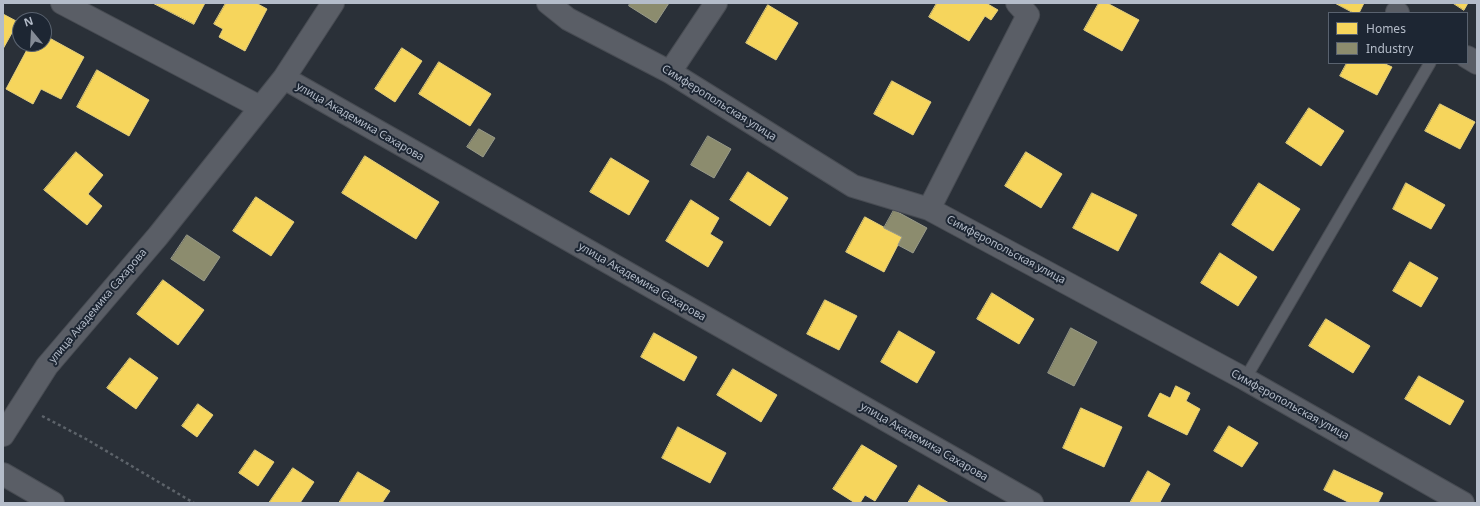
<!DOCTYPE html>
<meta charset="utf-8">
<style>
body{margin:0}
#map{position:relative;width:1480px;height:506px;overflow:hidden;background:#2a3038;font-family:"Noto Sans",sans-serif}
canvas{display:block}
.frame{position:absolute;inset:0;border:4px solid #b4bcc9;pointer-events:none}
.legend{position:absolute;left:1328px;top:12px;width:140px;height:52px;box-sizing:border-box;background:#1d2633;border:1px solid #59626f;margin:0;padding:5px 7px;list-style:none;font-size:12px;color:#b4bcc9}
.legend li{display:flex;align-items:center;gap:8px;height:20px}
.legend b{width:20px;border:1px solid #59626f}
.north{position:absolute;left:12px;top:12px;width:40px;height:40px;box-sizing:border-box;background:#1d2633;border:1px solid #59626f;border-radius:50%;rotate:342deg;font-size:11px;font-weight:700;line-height:16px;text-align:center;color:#b4bcc9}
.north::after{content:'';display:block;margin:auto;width:14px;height:18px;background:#848b96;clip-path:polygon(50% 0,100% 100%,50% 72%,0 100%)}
</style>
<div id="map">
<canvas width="1480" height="506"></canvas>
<div class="frame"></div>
<ul class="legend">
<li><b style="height:11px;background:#f6d55c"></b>Homes</li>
<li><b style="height:11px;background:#8c8c6e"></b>Industry</li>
</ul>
<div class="north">N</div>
</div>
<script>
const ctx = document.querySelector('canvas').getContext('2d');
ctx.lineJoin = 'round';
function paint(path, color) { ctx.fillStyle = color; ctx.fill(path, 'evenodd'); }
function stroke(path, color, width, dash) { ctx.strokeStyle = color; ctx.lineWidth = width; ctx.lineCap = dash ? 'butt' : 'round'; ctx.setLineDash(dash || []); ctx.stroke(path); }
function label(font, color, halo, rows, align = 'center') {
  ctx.font = font + ' "Noto Sans",sans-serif'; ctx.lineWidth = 4; ctx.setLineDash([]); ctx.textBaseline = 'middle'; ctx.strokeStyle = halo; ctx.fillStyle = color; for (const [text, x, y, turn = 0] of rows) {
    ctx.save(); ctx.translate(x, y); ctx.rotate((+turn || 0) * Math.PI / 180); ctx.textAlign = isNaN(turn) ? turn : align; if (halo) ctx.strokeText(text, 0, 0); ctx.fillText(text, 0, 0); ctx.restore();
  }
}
const homes = new Path2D(`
 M 153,3 L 205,3 L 194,24 Z
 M 226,3 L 256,3 L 267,9 L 245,51 L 219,37 L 223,29 L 214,24 Z
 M 937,3 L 986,3 L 998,10 L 991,20 L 985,16 L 969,41 L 929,17 Z
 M 1099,3 L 1107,3 L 1139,20 L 1122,51 L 1084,30 Z
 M 1335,3 L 1364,3 L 1359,13 L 1354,13 Z
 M 1453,3 L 1468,3 L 1464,10 Z
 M 768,5 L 798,23 L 776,60 L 746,43 Z
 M 3,14 L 18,22 L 3,49 Z
 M 44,35 L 84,57 L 61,99 L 41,89 L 33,104 L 6,89 L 30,44 L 44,44 Z
 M 402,48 L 422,61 L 395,102 L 375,89 Z
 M 439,62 L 491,94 L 470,126 L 419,94 Z
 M 1347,63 L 1383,63 L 1392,67 L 1377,95 L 1340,76 Z
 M 97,70 L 149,100 L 129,136 L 77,107 Z
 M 892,81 L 931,102 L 913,135 L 874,114 Z
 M 1440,104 L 1475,122 L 1460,149 L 1425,131 Z
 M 1309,108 L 1344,131 L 1321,166 L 1286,143 Z
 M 76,152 L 103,175 L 88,194 L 102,206 L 87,225 L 44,190 Z
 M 1026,152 L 1062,174 L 1041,208 L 1005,186 Z
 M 365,156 L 439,202 L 416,239 L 342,193 Z
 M 611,158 L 649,181 L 629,215 L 590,192 Z
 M 748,172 L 788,198 L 770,226 L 730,200 Z
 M 1259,183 L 1300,209 L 1273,251 L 1232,225 Z
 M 1406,183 L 1445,205 L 1431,229 L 1393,209 Z
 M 1092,193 L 1137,215 L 1118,251 L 1073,228 Z
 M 256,197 L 294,222 L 271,256 L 233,231 Z
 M 691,200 L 719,218 L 710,234 L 723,242 L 708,267 L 666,241 Z
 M 865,217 L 902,237 L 884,272 L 846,252 Z
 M 1220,253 L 1257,277 L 1238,306 L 1201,283 Z
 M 1410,262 L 1438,278 L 1421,307 L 1393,291 Z
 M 163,280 L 204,310 L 178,345 L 137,314 Z
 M 992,293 L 1034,319 L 1019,344 L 977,319 Z
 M 825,300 L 857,316 L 839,350 L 807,334 Z
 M 1326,319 L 1370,346 L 1353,373 L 1309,346 Z
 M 899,331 L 935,352 L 917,383 L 881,362 Z
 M 654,333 L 697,357 L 684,381 L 641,357 Z
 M 130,358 L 158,378 L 136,409 L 107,388 Z
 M 733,369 L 777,395 L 761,422 L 717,395 Z
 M 1419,376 L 1464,401 L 1450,425 L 1405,399 Z
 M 1176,386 L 1190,393 L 1186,401 L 1200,409 L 1187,435 L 1148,416 L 1160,393 L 1170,398 Z
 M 198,404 L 213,415 L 197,437 L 182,426 Z
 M 1081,408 L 1122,427 L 1104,467 L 1063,448 Z
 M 1229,426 L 1258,443 L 1242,467 L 1214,451 Z
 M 678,427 L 726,453 L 710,483 L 662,458 Z
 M 862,445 L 897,466 L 875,501 L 865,495 L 860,503 L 855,503 L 833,489 Z
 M 255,450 L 274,462 L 258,486 L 239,473 Z
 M 293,468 L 314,482 L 300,503 L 269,503 Z
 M 1334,470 L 1383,493 L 1378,503 L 1350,503 L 1324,490 Z
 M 1148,471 L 1170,484 L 1160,502 L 1162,503 L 1130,503 Z
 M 358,472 L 390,491 L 382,503 L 339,503 Z
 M 919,485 L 949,503 L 908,503 Z`);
paint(homes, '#f6d55c');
stroke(homes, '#e2ce7d', 1);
const industry = new Path2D(`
 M 630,3 L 669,3 L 656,23 L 629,6 Z
 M 479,129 L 495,138 L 483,157 L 467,147 Z
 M 708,136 L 731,149 L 714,178 L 691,165 Z
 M 894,210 L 927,228 L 913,253 L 898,245 L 902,237 L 884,228 Z
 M 187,235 L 220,257 L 204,281 L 171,259 Z
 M 1071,328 L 1097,342 L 1074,386 L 1048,373 Z`);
paint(industry, '#8c8c6e');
stroke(industry, '#989a89', 1);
const lane = new Path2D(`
 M 1245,379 L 1430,63`);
const street = new Path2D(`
 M 62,3 L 260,107
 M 548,3 L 568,19 L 670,72 L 853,186 L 929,209 L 1245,379 L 1463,503
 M 1397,12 L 1398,13
 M 1467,57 L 1477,63
 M 670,72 L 716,3
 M 284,78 L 1032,503
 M 929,209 L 1028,15 L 1017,3
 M 3,435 L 47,366 L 158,236 L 284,78 L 333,3
 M 3,474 L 53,503`);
stroke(lane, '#484c53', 13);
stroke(street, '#484c53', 24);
stroke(new Path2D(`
 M 42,416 L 86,439 L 194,503`), '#5d636a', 2.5, [3, 3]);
stroke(lane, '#5a5e66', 11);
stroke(street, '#5a5e66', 22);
label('11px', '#b4bcc9', '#1d2633', [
 ["Симферопольская улица",719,103,32],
 ["улица Академика Сахарова",360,122,30],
 ["Симферопольская улица",1006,250,28],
 ["улица Академика Сахарова",642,282,30],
 ["улица Академика Сахарова",98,306,-50],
 ["Симферопольская улица",1290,405,29],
 ["улица Академика Сахарова",924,442,30]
]);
</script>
